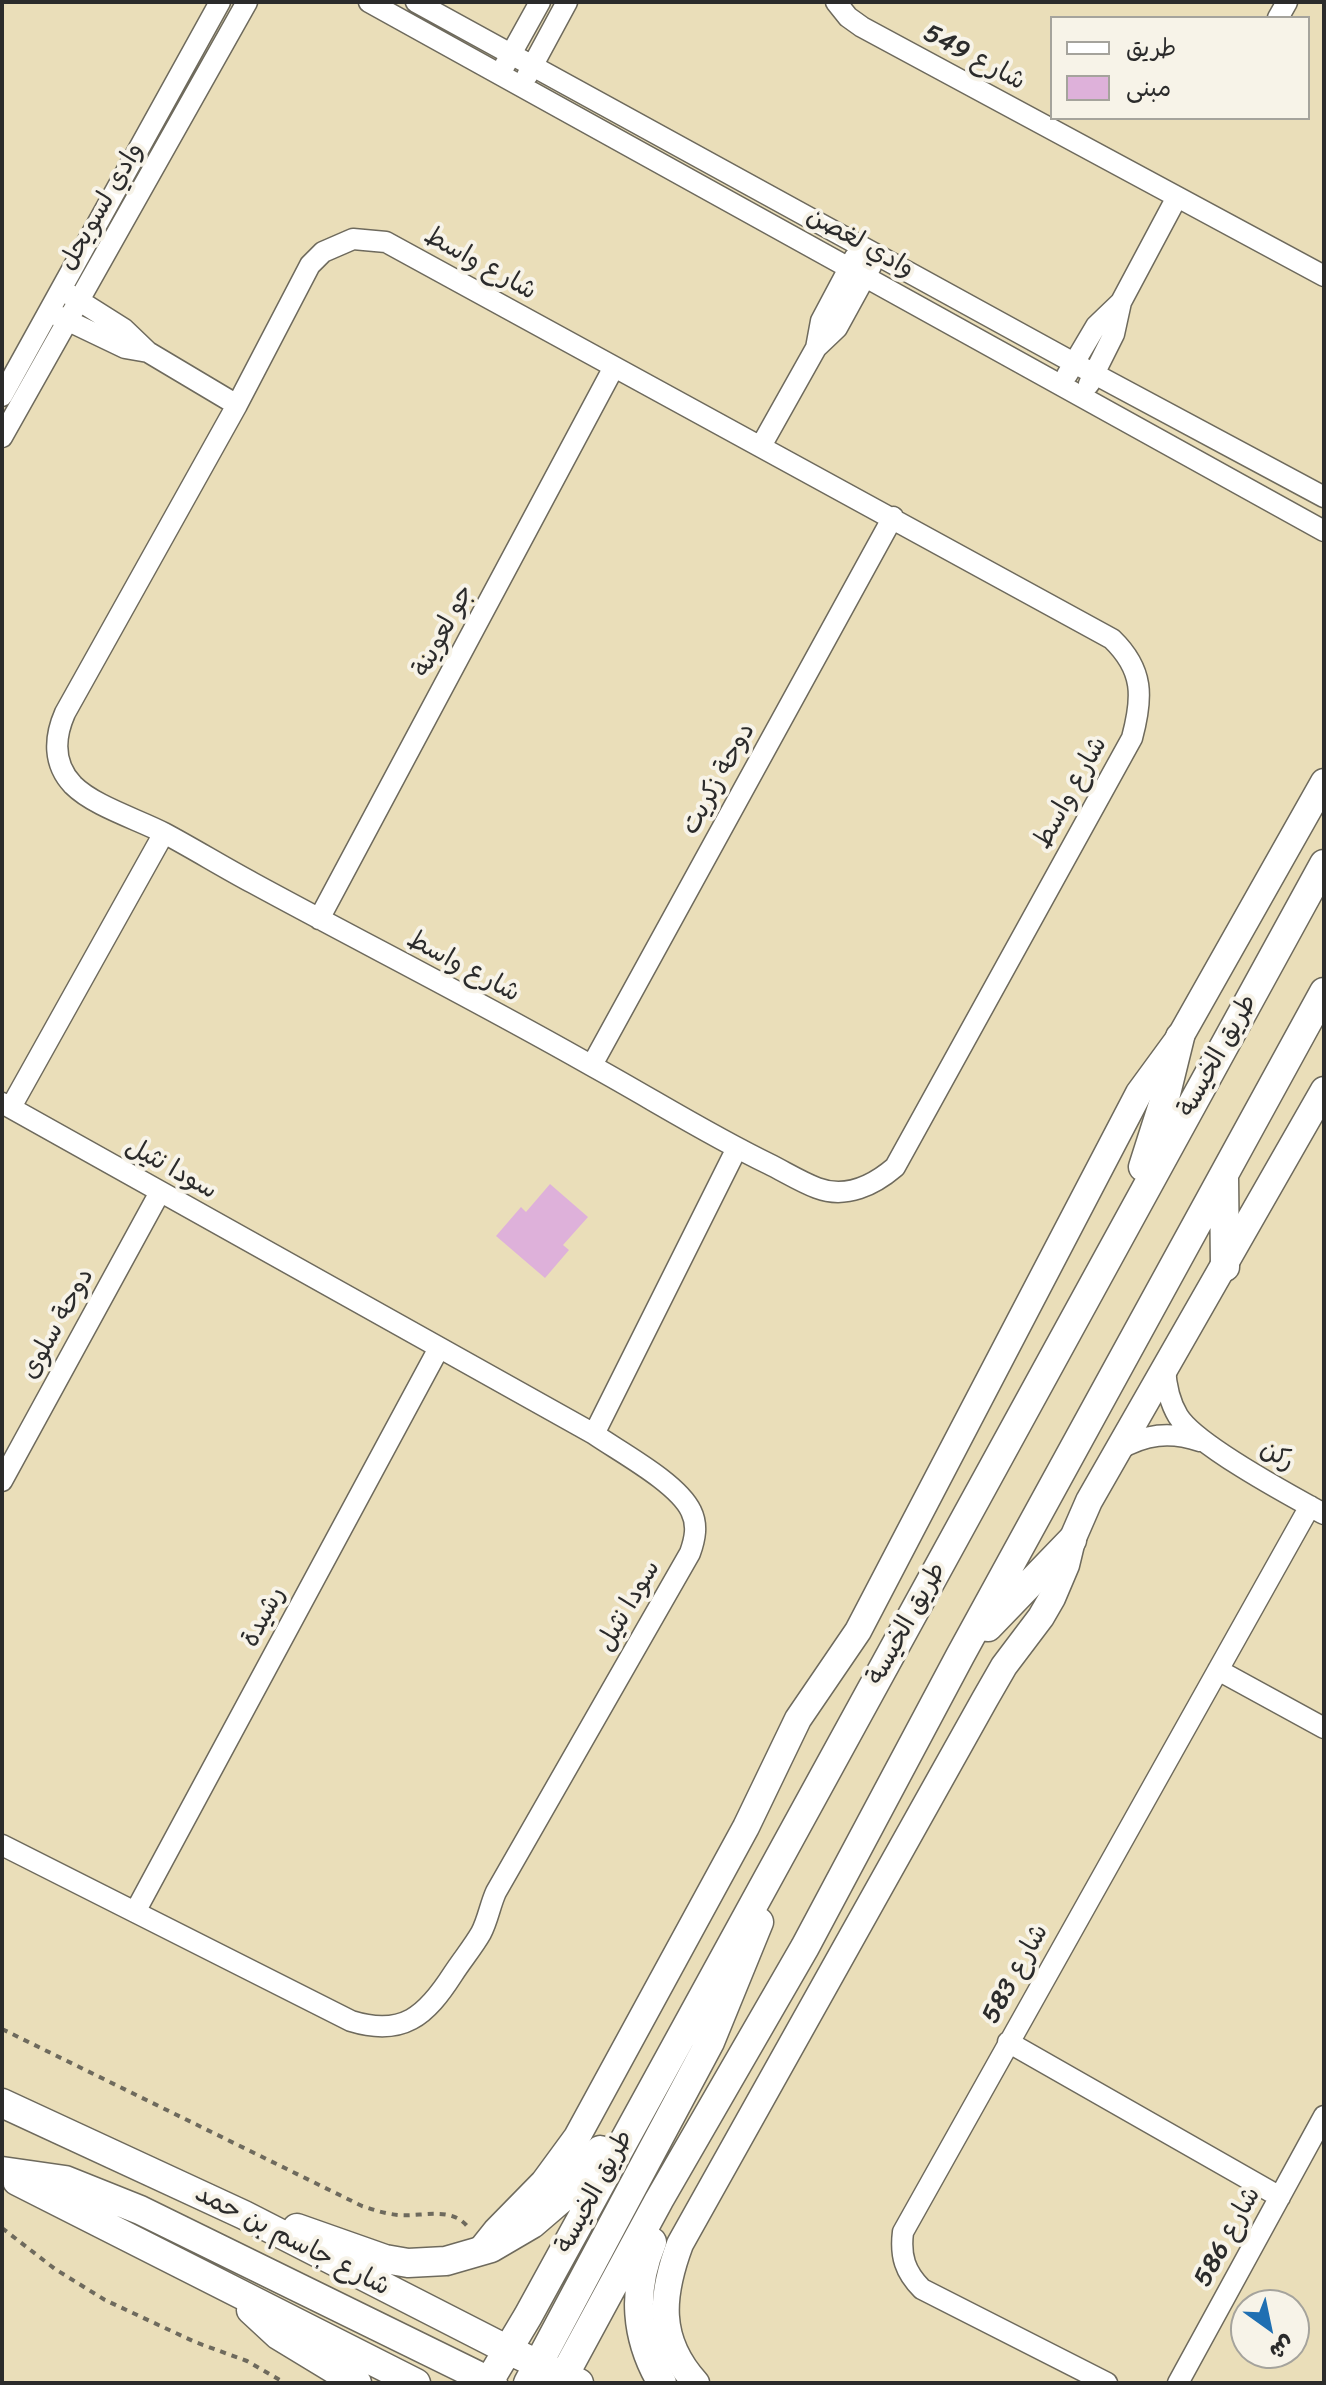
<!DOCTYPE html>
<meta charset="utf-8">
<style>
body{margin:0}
#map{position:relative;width:1326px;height:2385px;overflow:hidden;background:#eadeb9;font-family:Sriracha,"Playpen Sans Arabic",sans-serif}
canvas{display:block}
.frame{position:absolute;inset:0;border:4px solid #2b2b2b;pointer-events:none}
.legend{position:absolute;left:1050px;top:16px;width:260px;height:104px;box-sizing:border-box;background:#f7f3e8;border:2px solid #a5a39c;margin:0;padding:10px 14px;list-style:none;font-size:24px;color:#2b2b2b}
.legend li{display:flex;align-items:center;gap:16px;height:40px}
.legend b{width:40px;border:2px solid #a5a39c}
.north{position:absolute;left:1230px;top:2289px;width:80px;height:80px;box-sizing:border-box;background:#f7f3e8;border:2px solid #a5a39c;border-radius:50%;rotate:147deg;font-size:22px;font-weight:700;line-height:32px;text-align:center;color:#2b2b2b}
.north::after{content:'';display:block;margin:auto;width:28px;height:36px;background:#1f6fb2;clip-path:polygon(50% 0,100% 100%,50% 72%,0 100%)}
</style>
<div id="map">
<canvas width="1326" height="2385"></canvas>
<div class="frame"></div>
<ul class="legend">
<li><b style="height:10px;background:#fff"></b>طريق</li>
<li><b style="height:22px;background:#deb1da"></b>مبنى</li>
</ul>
<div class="north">ش</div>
</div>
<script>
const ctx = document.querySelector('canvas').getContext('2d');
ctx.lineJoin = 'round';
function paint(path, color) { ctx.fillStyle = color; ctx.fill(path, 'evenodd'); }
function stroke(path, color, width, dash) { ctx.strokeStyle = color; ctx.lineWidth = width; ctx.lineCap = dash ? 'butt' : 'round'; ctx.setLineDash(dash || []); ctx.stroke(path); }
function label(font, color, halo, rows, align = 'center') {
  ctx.font = font + ' Sriracha,"Playpen Sans Arabic",sans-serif'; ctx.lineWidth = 8; ctx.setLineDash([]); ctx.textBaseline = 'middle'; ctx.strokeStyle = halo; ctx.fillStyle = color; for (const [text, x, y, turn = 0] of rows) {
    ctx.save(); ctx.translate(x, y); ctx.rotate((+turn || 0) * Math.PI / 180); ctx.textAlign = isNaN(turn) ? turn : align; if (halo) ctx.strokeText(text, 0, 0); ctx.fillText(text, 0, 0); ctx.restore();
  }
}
paint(new Path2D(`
 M 550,1184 L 588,1217 L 563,1245 L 569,1250 L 545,1278 L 496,1236 L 521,1207 L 526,1212 Z`), '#deb1da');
const minor = new Path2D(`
 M 369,2 L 1324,531
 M 416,2 L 1074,363 L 1324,497
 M 836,2 L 848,17 L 862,27 L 1324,276
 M 1278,18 L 1287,2
 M 505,65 L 540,2
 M 527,76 L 567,2
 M 353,239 L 386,242 L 1112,639 C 1144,670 1143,697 1132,738 L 895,1167 C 874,1185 846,1199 817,1188 C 801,1182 785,1172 769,1164 C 709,1135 652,1099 594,1067 C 482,1003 367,945 253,883 C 223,867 194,849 164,833 C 137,819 94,806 73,785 C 53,764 54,738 65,713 L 237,405 L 310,265 L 323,252 Z
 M 67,293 L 124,329 L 148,352 L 237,405
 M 56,315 L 125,348 L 148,352
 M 816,348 L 821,321 L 855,257
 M 1067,375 L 1096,326 L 1121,302
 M 1089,384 L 1114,334 L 1121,302 L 1177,197
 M 2,396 L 220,2
 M 2,437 L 247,2
 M 761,446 L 816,348 L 837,328 L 871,266
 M 319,919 L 614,367
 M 592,1065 L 893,517
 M 2,1103 L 594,1434 C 620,1452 678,1483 691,1511 C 698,1525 695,1539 690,1553 L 496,1892 C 490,1905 488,1920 481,1933 C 473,1947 462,1960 453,1974 C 426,2016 403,2037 351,2021 L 2,1845
 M 11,1107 L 164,833
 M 1165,1368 C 1166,1386 1169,1401 1178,1416 C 1196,1445 1291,1496 1324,1514
 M 594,1434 L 737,1148
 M 1118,1450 C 1145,1434 1170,1431 1200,1441
 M 2,1481 L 160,1192
 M 1218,1670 L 1324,1728
 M 135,1912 L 439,1348
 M 1008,2042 L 1280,2197
 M 1107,2383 L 922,2289 C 905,2272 900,2256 903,2232 L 1310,1506
 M 1178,2383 L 1324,2116`);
const tertiary = new Path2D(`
 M 480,2251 L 496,2231 L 544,2182 L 577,2137 L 746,1827 L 798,1719 L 858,1631 L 1139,1093 L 1180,1037 L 1324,782
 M 696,2383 C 656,2339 661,2295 680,2244 L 985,1699 L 1004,1666 L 1041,1617 L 1052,1598 L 1066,1565 L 1072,1540 L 1089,1501 L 1324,1090`);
const secondary = new Path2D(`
 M 1143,1167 L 1165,1098 L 1180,1037
 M 1224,1176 L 1225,1267
 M 988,1627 L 1072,1540
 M 2,2103 L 244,2215 L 508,2350 L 579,2383
 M 2,2171 L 65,2180 L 140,2210 L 493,2383
 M 17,2181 L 416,2383
 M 297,2228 L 385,2259 L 408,2263 L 446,2261 L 491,2248 L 532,2224 L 567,2194 L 600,2150
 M 652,2242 C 632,2290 635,2338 662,2383
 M 251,2310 L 278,2335 L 357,2383
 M 488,2383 L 528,2316 L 1324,864
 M 528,2383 L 710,2042 L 759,1922
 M 560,2383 L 659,2200 L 805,1947 L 960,1656 L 1324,992`);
stroke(minor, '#6e6a5d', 23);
stroke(tertiary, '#6e6a5d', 29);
stroke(secondary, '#6e6a5d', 31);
stroke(new Path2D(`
 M 2,2029 L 362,2206 C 374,2210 386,2214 399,2215 C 424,2217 454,2205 470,2230
 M 2,2228 L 55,2269 L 105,2300 L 195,2342 L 247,2361 L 285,2383`), '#6e6a5d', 4, [6, 6]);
stroke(minor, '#fff', 20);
stroke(tertiary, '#fff', 26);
stroke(secondary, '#fff', 28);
label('26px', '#2b2b2b', '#f7f3e8', [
 ["شارع 549",974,58,28],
 ["وادي لسويحل",102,207,-60],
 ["وادي لغصن",860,243,29],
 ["شارع واسط",480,264,29],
 ["جو لعوينة",444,631,-62],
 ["دوحة زكريت",719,779,-61],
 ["شارع واسط",1071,793,-61],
 ["شارع واسط",463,967,28],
 ["طريق الخيسة",1218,1056,-61],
 ["سودا نثيل",171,1169,29],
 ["دوحة سلوى",58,1324,-61],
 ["ركن",1277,1456,31],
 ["سودا نثيل",629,1606,-60],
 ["رشيدة",264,1617,-62],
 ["طريق الخيسة",907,1624,-61],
 ["شارع 583",1016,1974,-61],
 ["طريق الخيسة",595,2192,-62],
 ["شارع 586",1228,2237,-61],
 ["شارع جاسم بن حمد",292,2241,27]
]);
</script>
